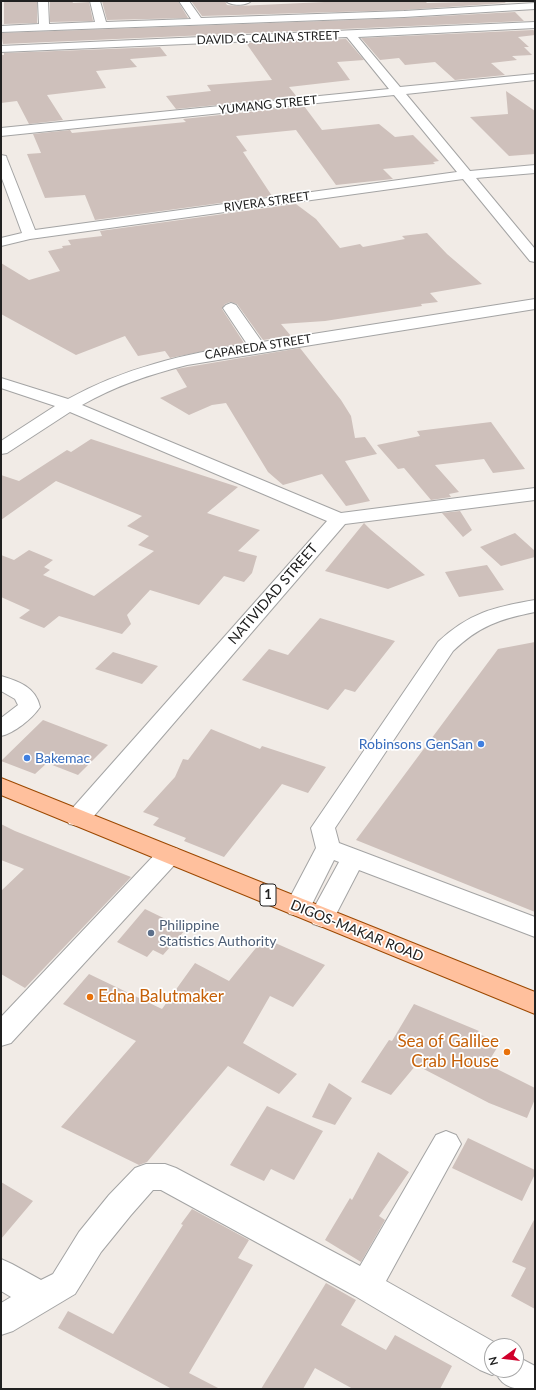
<!DOCTYPE html>
<style>
body{margin:0}
#map{position:relative;width:536px;height:1390px;overflow:hidden;background:#f1ebe6;font-family:Lato,sans-serif}
canvas{display:block}
.frame{position:absolute;inset:0;border:2px solid #202020;pointer-events:none}
.north{position:absolute;left:484px;top:1338px;width:40px;height:40px;box-sizing:border-box;background:#fff;border:1px solid #a6a6a6;border-radius:50%;rotate:255deg;font-size:11px;font-weight:700;line-height:16px;text-align:center;color:#202020}
.north::after{content:'';display:block;margin:auto;width:14px;height:18px;background:#d0002b;clip-path:polygon(50% 0,100% 100%,50% 72%,0 100%)}
</style>
<div id="map">
<canvas width="536" height="1390"></canvas>
<div class="frame"></div>
<div class="north">N</div>
</div>
<script>
const ctx = document.querySelector('canvas').getContext('2d');
ctx.lineJoin = 'round';
function paint(path, color) { ctx.fillStyle = color; ctx.fill(path, 'evenodd'); }
function stroke(path, color, width, dash) { ctx.strokeStyle = color; ctx.lineWidth = width; ctx.lineCap = dash ? 'butt' : 'round'; ctx.setLineDash(dash || []); ctx.stroke(path); }
function label(font, color, halo, rows, align = 'center') {
  ctx.font = font + ' Lato,sans-serif'; ctx.lineWidth = 3.5; ctx.setLineDash([]); ctx.textBaseline = 'middle'; ctx.strokeStyle = halo; ctx.fillStyle = color; for (const [text, x, y, turn = 0] of rows) {
    ctx.save(); ctx.translate(x, y); ctx.rotate((+turn || 0) * Math.PI / 180); ctx.textAlign = isNaN(turn) ? turn : align; if (halo) ctx.strokeText(text, 0, 0); ctx.fillText(text, 0, 0); ctx.restore();
  }
}
paint(new Path2D(`
 M 4,1 L 37,1 L 37,23 L 4,24 Z
 M 50,1 L 72,1 L 73,3 L 89,2 L 93,21 L 50,22 Z
 M 102,1 L 178,1 L 188,18 L 107,20 Z
 M 191,1 L 225,1 L 227,5 L 238,6 L 346,1 L 425,1 L 427,3 L 503,1 L 506,3 L 404,10 L 202,16 Z
 M 515,12 L 524,21 L 3,44 L 2,38 L 1,33 L 404,18 Z
 M 533,30 L 535,31 L 535,35 L 518,37 L 529,47 L 524,47 L 532,55 L 512,56 L 517,60 L 491,63 L 505,75 L 455,80 L 435,62 L 405,65 L 399,58 L 380,60 L 361,38 Z
 M 346,39 L 364,60 L 337,62 L 350,80 L 289,87 L 297,97 L 176,109 L 166,96 L 211,91 L 207,85 L 272,80 L 246,43 Z
 M 160,47 L 167,56 L 130,59 L 137,67 L 96,71 L 106,88 L 47,95 L 63,120 L 29,124 L 17,101 L 1,103 L 1,55 L 4,55 L 4,53 Z
 M 506,91 L 535,111 L 535,154 L 509,156 L 470,117 L 508,114 Z
 M 304,106 L 322,130 L 379,124 L 395,137 L 413,135 L 439,161 L 433,162 L 435,164 L 383,169 L 393,179 L 336,185 L 296,130 L 236,136 L 247,151 L 243,152 L 272,196 L 95,220 L 85,195 L 45,198 L 27,154 L 41,153 L 33,134 L 70,130 L 72,133 L 186,122 L 183,119 Z
 M 296,204 L 316,219 L 340,248 L 360,244 L 363,247 L 405,239 L 402,236 L 427,233 L 447,254 L 482,284 L 430,293 L 438,302 L 421,304 L 422,306 L 325,321 L 281,324 L 291,336 L 263,340 L 237,304 L 230,302 L 225,304 L 222,309 L 244,343 L 170,358 L 165,351 L 138,356 L 125,336 L 76,355 L 1,314 L 1,263 L 29,280 L 60,271 L 48,251 L 63,248 L 62,246 L 71,245 L 68,240 L 102,236 L 100,231 Z
 M 300,348 L 341,400 L 351,416 L 355,438 L 365,437 L 377,454 L 345,461 L 370,501 L 346,506 L 322,474 L 283,485 L 268,472 L 226,403 L 212,405 L 189,415 L 160,398 L 187,387 L 176,369 Z
 M 491,422 L 525,469 L 493,473 L 484,459 L 435,465 L 459,492 L 449,494 L 451,497 L 431,500 L 404,468 L 398,469 L 377,445 L 420,436 L 417,431 Z
 M 91,439 L 238,487 L 207,513 L 260,530 L 238,551 L 257,556 L 252,573 L 244,582 L 224,576 L 199,605 L 150,590 L 127,615 L 131,624 L 122,634 L 59,616 L 44,628 L 19,618 L 30,610 L 1,597 L 1,555 L 14,560 L 29,550 L 53,560 L 44,567 L 50,570 L 43,575 L 94,596 L 154,551 L 138,545 L 149,536 L 127,526 L 142,516 L 56,481 L 1,520 L 1,475 L 19,481 L 67,450 L 71,452 Z
 M 460,511 L 472,530 L 463,537 L 442,513 Z
 M 364,523 L 371,530 L 425,575 L 388,589 L 325,571 Z
 M 515,533 L 535,551 L 535,557 L 501,566 L 480,547 Z
 M 487,565 L 504,590 L 459,597 L 445,572 Z
 M 320,618 L 395,641 L 355,692 L 345,689 L 328,710 L 242,680 L 269,649 L 288,655 Z
 M 535,642 L 535,912 L 356,840 L 498,649 Z
 M 113,652 L 158,666 L 142,684 L 95,669 Z
 M 43,720 L 108,745 L 78,775 L 47,763 L 35,774 L 1,761 Z
 M 211,729 L 260,749 L 262,746 L 326,767 L 308,793 L 282,784 L 224,857 L 184,841 L 186,838 L 153,825 L 159,818 L 143,812 L 175,777 L 183,759 L 188,760 Z
 M 1,824 L 15,831 L 131,877 L 25,988 L 1,974 L 1,891 L 24,869 L 1,860 Z
 M 145,909 L 186,929 L 163,955 L 153,950 L 147,957 L 117,942 Z
 M 264,938 L 325,965 L 293,1007 L 270,996 L 243,1043 L 297,1074 L 279,1094 L 228,1066 L 147,1162 L 139,1165 L 61,1127 L 136,1041 L 63,1004 L 89,974 L 162,1009 L 195,963 L 229,981 Z
 M 414,1004 L 479,1031 L 477,1033 L 500,1043 L 487,1064 L 535,1088 L 535,1099 L 527,1118 L 489,1103 L 416,1065 L 391,1095 L 361,1082 L 389,1040 L 392,1041 Z
 M 329,1083 L 352,1098 L 335,1125 L 312,1117 Z
 M 267,1106 L 323,1131 L 294,1180 L 271,1169 L 264,1181 L 230,1165 Z
 M 468,1138 L 535,1170 L 535,1174 L 522,1201 L 452,1168 Z
 M 378,1152 L 409,1172 L 379,1216 L 385,1220 L 361,1262 L 325,1240 L 350,1198 L 352,1200 Z
 M 1,1182 L 33,1201 L 1,1239 Z
 M 192,1209 L 249,1240 L 238,1258 L 253,1265 L 189,1373 L 220,1389 L 172,1389 L 58,1328 L 68,1311 L 113,1334 L 183,1225 L 181,1224 Z
 M 535,1218 L 535,1309 L 511,1296 L 526,1268 L 512,1262 Z
 M 326,1283 L 356,1300 L 341,1325 L 386,1350 L 395,1335 L 452,1366 L 440,1389 L 353,1389 L 315,1368 L 303,1389 L 261,1389 Z`), '#cec0bb');
const minor = new Path2D(`
 M 38,1 L 48,1 L 49,24 L 95,22 L 90,1 L 100,1 L 106,22 L 191,19 L 179,1 L 189,1 L 201,18 L 404,11 L 535,3 L 535,9 L 404,17 L 1,32 L 1,26 L 39,24 Z
 M 226,1 L 251,1 C 246,6 231,6 226,1 Z
 M 535,22 L 535,28 L 358,37 L 400,87 L 535,74 L 535,80 L 406,94 L 470,171 L 535,165 L 535,173 L 476,178 L 535,249 L 535,262 L 530,261 L 463,179 L 30,239 L 1,246 L 1,238 L 22,233 L 1,176 L 1,155 L 6,156 L 7,159 L 35,230 L 457,172 L 394,95 L 1,136 L 1,128 L 389,89 L 347,37 L 1,52 L 1,46 Z
 M 535,299 L 535,309 L 187,365 C 151,374 115,386 82,405 L 341,513 L 535,488 L 535,500 L 345,524 L 87,824 L 78,826 L 69,824 L 66,818 L 69,812 L 327,521 L 70,412 L 7,453 L 1,454 L 1,441 L 55,406 L 1,388 L 1,378 L 68,399 C 124,368 184,354 247,344 L 223,308 L 226,305 L 231,303 L 236,305 L 262,342 Z
 M 535,600 L 535,612 C 500,619 479,626 453,651 L 335,828 L 339,843 L 535,917 L 535,937 L 359,870 L 331,924 L 322,927 L 313,924 L 309,917 L 339,862 L 334,860 L 307,914 L 298,916 L 289,914 L 285,907 L 316,848 L 311,828 L 438,642 C 469,613 494,607 535,600 Z
 M 1,676 C 18,681 36,687 40,707 C 32,719 14,733 1,736 L 1,718 L 18,705 L 15,699 L 1,691 Z
 M 169,846 L 178,849 L 181,855 L 178,861 L 11,1043 L 1,1046 L 1,1017 L 160,849 Z
 M 446,1131 L 456,1135 L 461,1144 L 386,1281 L 501,1346 L 492,1346 L 492,1370 L 516,1370 L 516,1356 L 535,1366 L 535,1389 C 518,1389 504,1390 496,1373 L 492,1375 L 480,1370 L 355,1296 L 161,1190 L 153,1190 L 131,1215 L 101,1252 L 75,1294 L 13,1331 L 1,1335 L 1,1303 L 11,1297 L 1,1291 L 1,1259 L 12,1264 L 41,1280 L 53,1274 L 79,1232 L 109,1195 L 135,1168 L 146,1164 L 165,1164 L 176,1168 L 360,1266 L 436,1135 Z`);
const major = new Path2D(`
 M 1,778 L 535,992 L 535,1014 L 1,795 Z`);
stroke(minor, '#a4a4a4', 2);
stroke(major, '#9c4800', 2);
paint(minor, '#fff');
paint(major, '#ffc09d');
for (const [x, y, r, color] of [
 [481,744,4,"#3f7fe0"],
 [27,758,4,"#3f7fe0"],
 [151,933,4,"#5c6f8a"],
 [90,997,4,"#e8710a"],
 [507,1052,4,"#e8710a"]
]) { const dot = new Path2D(); dot.arc(x, y, r, 0, 2 * Math.PI); ctx.fillStyle = color; ctx.fill(dot); stroke(dot, '#fff', 1.5); }
label('12px', '#202020', '#fff', [
 ["DAVID G. CALINA STREET",268,38,-2],
 ["YUMANG STREET",268,105,-6],
 ["RIVERA STREET",267,202,-8],
 ["CAPAREDA STREET",258,347,-9]
]);
for (const [x, y, w] of [
 [268,895,16]
]) { const box = new Path2D(); box.roundRect(x - w / 2, y - 11, w, 22, 3); ctx.fillStyle = '#fff'; ctx.fill(box); stroke(box, '#202020', 1); }
label('bold 13px', '#202020', null, [
 ["1",268,895]
]);
label('14px', '#202020', '#fff', [
 ["NATIVIDAD STREET",273,594,-49],
 ["DIGOS-MAKAR ROAD",357,931,22]
]);
label('14px', '#366cbe', '#fff', [
 ["Robinsons GenSan",473,744],
 ["Bakemac",35,758,"left"]
], 'right');
label('14px', '#4e5e75', '#fff', [
 ["Philippine",159,925],
 ["Statistics Authority",159,941]
], 'left');
label('17px', '#c56008', '#fff', [
 ["Edna Balutmaker",98,997],
 ["Sea of Galilee",499,1042,"right"],
 ["Crab House",499,1062,"right"]
], 'left');
</script>
